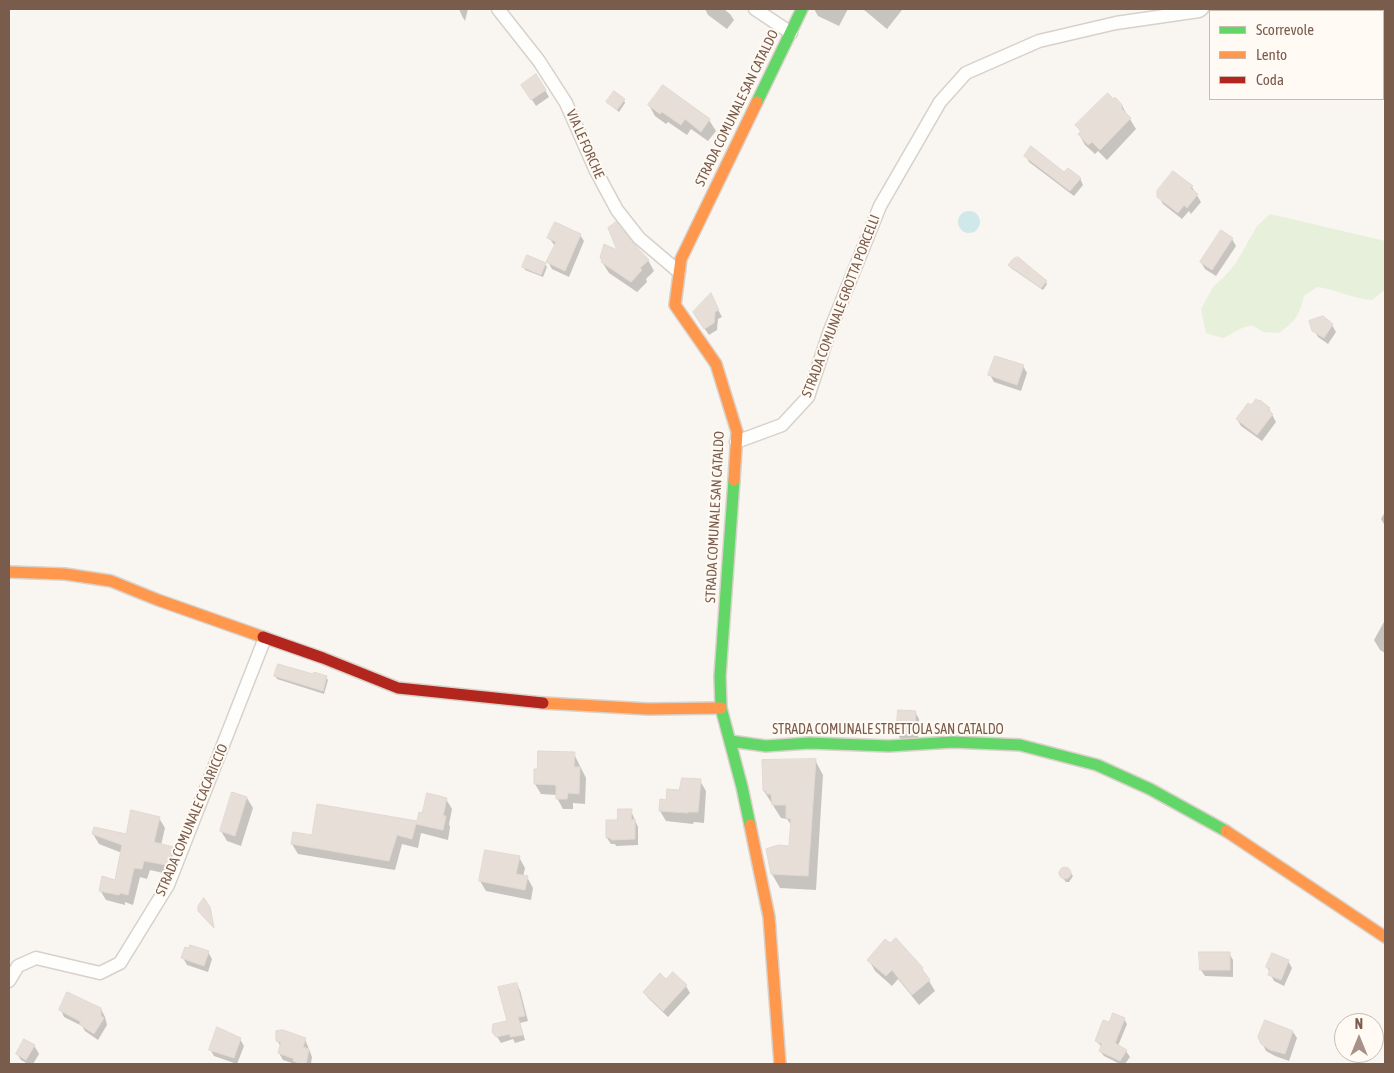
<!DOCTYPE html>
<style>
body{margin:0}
#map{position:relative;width:1394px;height:1073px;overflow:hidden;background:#f9f5f0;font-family:"Asap Condensed",sans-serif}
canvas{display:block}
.frame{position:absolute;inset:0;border:10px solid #7a5c4d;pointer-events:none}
.legend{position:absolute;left:1209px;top:10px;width:175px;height:90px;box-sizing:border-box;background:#fffaf3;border:1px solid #cabbb1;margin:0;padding:6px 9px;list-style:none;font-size:15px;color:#7a5c4d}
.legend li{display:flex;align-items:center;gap:10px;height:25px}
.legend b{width:25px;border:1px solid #cabbb1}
.north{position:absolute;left:1334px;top:1013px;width:50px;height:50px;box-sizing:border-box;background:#fffaf3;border:1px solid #cabbb1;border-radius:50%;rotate:0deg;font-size:14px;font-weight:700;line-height:20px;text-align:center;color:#7a5c4d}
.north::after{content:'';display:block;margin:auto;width:18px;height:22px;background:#a69286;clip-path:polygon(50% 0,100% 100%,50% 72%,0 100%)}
</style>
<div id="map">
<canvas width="1394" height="1073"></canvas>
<div class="frame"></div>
<ul class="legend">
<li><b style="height:6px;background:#63d668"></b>Scorrevole</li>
<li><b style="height:6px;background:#ff974d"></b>Lento</li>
<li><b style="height:6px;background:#b3261e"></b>Coda</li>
</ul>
<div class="north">N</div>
</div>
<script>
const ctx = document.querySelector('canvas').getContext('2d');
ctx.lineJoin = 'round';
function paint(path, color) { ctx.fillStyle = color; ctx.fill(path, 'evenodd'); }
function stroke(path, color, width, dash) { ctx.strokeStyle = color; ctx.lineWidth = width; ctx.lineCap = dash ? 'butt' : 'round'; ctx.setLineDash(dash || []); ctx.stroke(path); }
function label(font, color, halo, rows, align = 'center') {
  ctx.font = font + ' "Asap Condensed",sans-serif'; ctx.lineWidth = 4; ctx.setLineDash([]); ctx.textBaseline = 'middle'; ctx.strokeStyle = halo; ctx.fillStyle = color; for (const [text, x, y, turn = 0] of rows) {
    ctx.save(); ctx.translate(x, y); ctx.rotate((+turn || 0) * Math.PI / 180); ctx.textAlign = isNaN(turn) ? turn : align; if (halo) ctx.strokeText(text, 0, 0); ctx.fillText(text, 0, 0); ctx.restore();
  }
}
paint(new Path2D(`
 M 1270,214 L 1385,241 L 1385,290 L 1372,300 C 1353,299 1336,289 1317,287 L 1304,296 C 1299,316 1296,320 1279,333 L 1263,332 L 1252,325 L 1242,328 L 1223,338 L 1206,333 L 1201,309 L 1213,287 L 1224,277 L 1236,263 L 1257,226 Z`), '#e7f0db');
paint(new Path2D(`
 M958 222a11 11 0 1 1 22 0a11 11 0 1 1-22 0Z`), '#d0e8ea');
paint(new Path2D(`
 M 459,9 L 468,9 L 465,21 L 462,16 Z
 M 705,9 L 724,9 L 730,14 L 734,20 L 727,29 L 708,15 Z
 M 814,9 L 848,9 L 839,26 L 818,16 Z
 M 863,9 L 902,9 L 902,10 L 887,29 Z
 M 663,86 L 709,120 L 716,131 L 708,141 L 691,129 L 687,135 L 668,122 L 666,124 L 655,116 L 649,105 Z
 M 545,90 L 549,97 L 536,106 L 527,92 Z
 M 624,100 L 625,103 L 619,112 L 607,102 Z
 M 1122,106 L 1136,129 L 1107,160 L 1098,151 L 1095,154 L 1085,145 L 1079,134 L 1081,133 L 1077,126 Z
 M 1026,156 L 1080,178 L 1083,185 L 1074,196 L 1029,162 Z
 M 1192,187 L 1201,202 L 1191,214 L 1189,211 L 1182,219 L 1163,204 L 1158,196 Z
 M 580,235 L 584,241 L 569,277 L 552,269 L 548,262 L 555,246 L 549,238 Z
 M 1232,239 L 1236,246 L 1216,276 L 1205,269 L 1201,262 Z
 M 632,244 L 648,260 L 654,271 L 646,279 L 647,282 L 637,292 L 609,273 L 602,262 Z
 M 545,264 L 547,267 L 543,277 L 525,270 L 524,267 Z
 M 1009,265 L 1046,282 L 1047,284 L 1043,290 L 1011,268 Z
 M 714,302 L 722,317 L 718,319 L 717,330 L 709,335 L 698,319 Z
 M 1332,325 L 1336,332 L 1328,344 L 1318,337 L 1314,330 Z
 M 1023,366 L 1027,373 L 1021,391 L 994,382 L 990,375 Z
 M 1269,409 L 1276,422 L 1262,441 L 1241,426 L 1237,419 Z
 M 1385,512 L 1385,526 L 1381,519 Z
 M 1385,620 L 1385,653 L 1380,650 L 1374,640 Z
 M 275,676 L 314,676 L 326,677 L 328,680 L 324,694 L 277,679 Z
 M 915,712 L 919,719 L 918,740 L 902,741 L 898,735 Z
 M 574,754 L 586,778 L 585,804 L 573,803 L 573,809 L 563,809 L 557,798 L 557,795 L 541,794 L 535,784 Z
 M 815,760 L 823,775 L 816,890 L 780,888 L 772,874 L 790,847 L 792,826 L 787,819 L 781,818 L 764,791 Z
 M 700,781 L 706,791 L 704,823 L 694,822 L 693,824 L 666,821 L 660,811 L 667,801 L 680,791 Z
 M 247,798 L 253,808 L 241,846 L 227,841 L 221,831 Z
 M 446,799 L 452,809 L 449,824 L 450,827 L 448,840 L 421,833 L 418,848 L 402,844 L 395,870 L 298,854 L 292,844 L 313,836 L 418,823 L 423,815 Z
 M 631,811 L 638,827 L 638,845 L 616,846 L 615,844 L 611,844 L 607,838 L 619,821 Z
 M 159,818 L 165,828 L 161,845 L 173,848 L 179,858 L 172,875 L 150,870 L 147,879 L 140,877 L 133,905 L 125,902 L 125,905 L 106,900 L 100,890 L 116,881 L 122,853 L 99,844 L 93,834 L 127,835 Z
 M 519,857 L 525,868 L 523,877 L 527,877 L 533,888 L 531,900 L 486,891 L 480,881 Z
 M 1063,868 L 1067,868 L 1073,876 L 1069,882 L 1066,882 L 1060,875 Z
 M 209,907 L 211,911 L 214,928 L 200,913 Z
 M 896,940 L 922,969 L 935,991 L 919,1005 L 898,979 L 892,986 L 875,971 L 869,960 Z
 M 208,952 L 212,959 L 208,972 L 187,965 L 183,958 Z
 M 1229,953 L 1233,960 L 1233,977 L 1205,976 L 1201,970 Z
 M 1288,961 L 1292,968 L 1284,986 L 1274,981 L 1267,967 Z
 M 673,974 L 686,986 L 690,993 L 668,1017 L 648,998 L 644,992 L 666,981 Z
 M 516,984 L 520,990 L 528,1021 L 520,1023 L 525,1040 L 515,1043 L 513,1039 L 501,1043 L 494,1032 L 508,1022 Z
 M 101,1009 L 105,1017 L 107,1025 L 98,1040 L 85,1031 L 82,1026 L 64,1017 L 61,1010 Z
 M 1124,1019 L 1127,1024 L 1118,1046 L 1126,1051 L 1130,1057 L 1125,1064 L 1120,1064 L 1104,1056 L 1100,1051 L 1102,1047 L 1096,1041 L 1110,1023 Z
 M 1293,1032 L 1297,1038 L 1289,1061 L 1275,1056 L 1266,1051 L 1259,1037 Z
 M 240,1039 L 244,1046 L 237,1064 L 214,1056 L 210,1049 Z
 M 305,1039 L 312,1057 L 311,1064 L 295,1064 L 283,1060 L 279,1053 L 281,1047 L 277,1040 Z
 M 25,1041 L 35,1047 L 39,1054 L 33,1064 L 28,1064 L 21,1060 L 17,1054 Z`), '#0003');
const building = new Path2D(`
 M 536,74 L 546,90 L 531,100 L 521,85 Z
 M 663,85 L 710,119 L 701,132 L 685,119 L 681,125 L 662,112 L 660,114 L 648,105 Z
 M 614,91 L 625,99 L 617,110 L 606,102 Z
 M 1108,93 L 1113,99 L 1115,97 L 1123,106 L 1121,108 L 1131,118 L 1100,150 L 1092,142 L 1088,145 L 1078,134 L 1081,131 L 1075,125 Z
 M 1031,146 L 1064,172 L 1068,168 L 1081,178 L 1070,191 L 1024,156 Z
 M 1173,171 L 1193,186 L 1190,188 L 1198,194 L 1187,208 L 1184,205 L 1178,213 L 1157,197 L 1157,191 Z
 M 555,222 L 581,234 L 565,271 L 546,262 L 556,242 L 547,238 Z
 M 616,222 L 633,243 L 649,260 L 640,268 L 642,270 L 631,282 L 601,262 L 602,260 L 600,258 L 604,244 L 617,250 L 608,228 Z
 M 1221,230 L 1233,238 L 1212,270 L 1200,262 Z
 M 527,255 L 546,263 L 541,275 L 522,267 Z
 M 1018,257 L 1047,281 L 1041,288 L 1008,265 L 1013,259 Z
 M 711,293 L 719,310 L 715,312 L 714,323 L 704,329 L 693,312 Z
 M 1323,316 L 1333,324 L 1324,338 L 1312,331 L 1309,321 Z
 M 995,356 L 1024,365 L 1017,385 L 988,375 Z
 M 1256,399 L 1259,401 L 1260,400 L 1270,408 L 1268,410 L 1273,414 L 1257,435 L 1236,419 L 1248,403 L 1251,405 Z
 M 278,664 L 313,674 L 314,672 L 327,676 L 323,691 L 274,676 Z
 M 898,710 L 916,711 L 914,734 L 896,735 Z
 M 538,751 L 575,752 L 574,767 L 580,767 L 579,794 L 568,793 L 567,799 L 556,799 L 556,785 L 534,784 L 534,769 L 537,769 Z
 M 816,759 L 808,876 L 771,874 L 766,849 L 778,845 L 789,846 L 791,819 L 786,818 L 786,805 L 772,805 L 771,794 L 767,794 L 766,791 L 763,791 L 762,760 Z
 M 682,778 L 701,779 L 698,812 L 688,812 L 688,813 L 659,811 L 660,799 L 666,800 L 667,789 L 679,790 Z
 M 232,792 L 247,797 L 235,836 L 220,831 Z
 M 427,793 L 447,798 L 443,816 L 446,816 L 443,830 L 416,824 L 412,839 L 397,835 L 389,861 L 291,844 L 293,832 L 312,835 L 317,804 L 417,821 L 419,812 L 422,813 Z
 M 618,809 L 632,809 L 631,820 L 635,819 L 635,839 L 611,840 L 611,838 L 606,838 L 606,820 L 617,820 Z
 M 131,810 L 160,817 L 154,842 L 174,847 L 167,865 L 144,861 L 142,869 L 134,868 L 128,895 L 120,893 L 119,895 L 99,891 L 102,876 L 115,880 L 122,845 L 92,834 L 94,827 L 126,834 Z
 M 485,850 L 520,856 L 516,874 L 528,876 L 525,890 L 479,881 Z
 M1059 873a6 6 0 1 1 12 0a6 6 0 1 1-12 0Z
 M 204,898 L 210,907 L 214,928 L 198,911 L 198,906 Z
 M 896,938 L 923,968 L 922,969 L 930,980 L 912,995 L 892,970 L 886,976 L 867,960 L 885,939 L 890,943 Z
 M 190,945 L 209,951 L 204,966 L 181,958 L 185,947 L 189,948 Z
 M 1199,952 L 1230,952 L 1230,970 L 1200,970 Z
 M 1272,953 L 1289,960 L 1281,980 L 1268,975 L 1270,969 L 1266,967 Z
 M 673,972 L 687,985 L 663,1011 L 643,992 L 660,973 L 666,979 Z
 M 517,983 L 525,1016 L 518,1017 L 523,1035 L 510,1037 L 510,1034 L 496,1037 L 492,1032 L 493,1024 L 507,1021 L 498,987 Z
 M 67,992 L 101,1008 L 101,1016 L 104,1018 L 94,1034 L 79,1024 L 81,1022 L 59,1010 Z
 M 1113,1013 L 1125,1018 L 1115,1043 L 1127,1050 L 1120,1061 L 1099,1051 L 1102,1044 L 1095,1041 L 1103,1020 L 1109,1022 Z
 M 1265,1020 L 1293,1031 L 1285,1054 L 1270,1050 L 1261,1044 L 1258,1037 Z
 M 217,1027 L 241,1038 L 234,1058 L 209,1050 Z
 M 283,1030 L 306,1038 L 303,1047 L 309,1049 L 306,1064 L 301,1064 L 293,1061 L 294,1059 L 278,1053 L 281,1042 L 276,1041 L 276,1031 Z
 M 24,1039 L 35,1045 L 26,1060 L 16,1054 Z`);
paint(building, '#e6ded7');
stroke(building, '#e2d8d2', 1);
const street = new Path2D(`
 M 498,9 L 539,61 L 566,103 L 596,171 L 617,210 L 639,238 L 679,272
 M 755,9 L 791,33
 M 736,442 L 782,425 L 808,397 L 829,333 L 880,206 L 940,102 L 966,73 L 1039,41 L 1116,23 L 1199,11 L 1202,9
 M 9,981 L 18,966 L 36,958 L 100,973 L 120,963 L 168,885 L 265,638`);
const fast = new Path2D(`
 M 757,102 L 802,9
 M 734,480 L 720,676 L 721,708 L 742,787 L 750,825
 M 730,741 L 766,746 L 809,743 L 889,746 L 953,742 L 1020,745 L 1097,765 L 1150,789 L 1226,831`);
const slow = new Path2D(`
 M 734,480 L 737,432 L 716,364 L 675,305 L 681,259 L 757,102
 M 9,572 L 65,574 L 111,581 L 158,600 L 263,637
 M 543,703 L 648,709 L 721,708
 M 750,825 L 769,917 L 780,1064
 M 1226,831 L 1385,937`);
const jam = new Path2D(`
 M 263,637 L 323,658 L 398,688 L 543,703`);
stroke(street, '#d7d1cb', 15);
stroke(fast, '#d9d2cb', 14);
stroke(slow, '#d9d2cb', 14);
stroke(jam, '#d9d2cb', 14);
stroke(street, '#fefefd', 12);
stroke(fast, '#63d668', 11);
stroke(slow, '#ff974d', 11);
stroke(jam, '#b3261e', 11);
label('14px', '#7a5c4d', '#fffaf3', [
 ["STRADA COMUNALE SAN CATALDO",737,108,-64],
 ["VIA LE FORCHE",585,144,66],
 ["STRADA COMUNALE GROTTA PORCELLI",841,306,-69],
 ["STRADA COMUNALE SAN CATALDO",715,517,-87],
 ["STRADA COMUNALE STRETTOLA SAN CATALDO",888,730],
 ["STRADA COMUNALE CACARICCIO",192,820,-67]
]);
</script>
